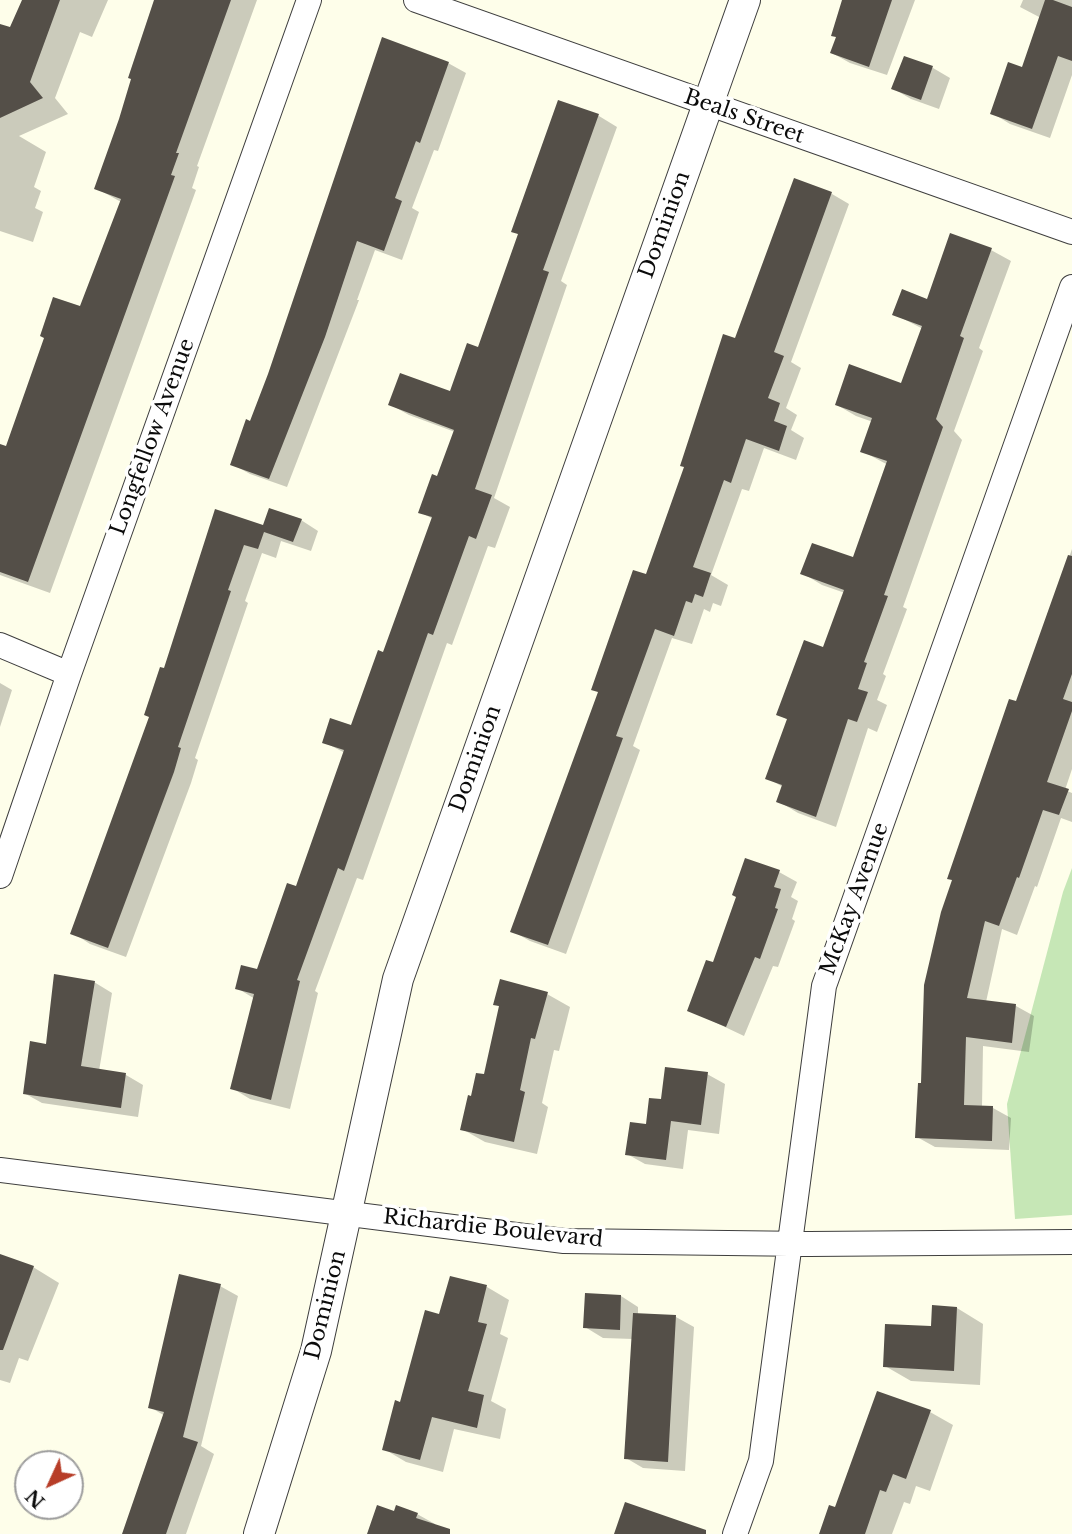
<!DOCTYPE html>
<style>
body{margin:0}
#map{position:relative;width:1072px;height:1534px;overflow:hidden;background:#fefeea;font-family:"Libre Baskerville",serif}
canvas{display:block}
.north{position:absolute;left:14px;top:1450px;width:70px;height:70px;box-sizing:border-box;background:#fff;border:2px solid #9d9d9d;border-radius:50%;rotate:225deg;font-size:19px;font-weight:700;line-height:28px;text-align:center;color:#0b0b0b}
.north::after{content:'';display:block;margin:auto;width:24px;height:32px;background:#b73d28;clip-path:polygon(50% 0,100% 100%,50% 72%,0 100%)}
</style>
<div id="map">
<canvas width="1072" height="1534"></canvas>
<div class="north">N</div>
</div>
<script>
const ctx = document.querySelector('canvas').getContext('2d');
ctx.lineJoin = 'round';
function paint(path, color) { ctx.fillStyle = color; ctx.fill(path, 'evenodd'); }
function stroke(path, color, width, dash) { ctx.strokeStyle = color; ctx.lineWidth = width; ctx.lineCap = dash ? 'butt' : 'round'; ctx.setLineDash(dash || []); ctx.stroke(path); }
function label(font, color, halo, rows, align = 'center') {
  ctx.font = font + ' "Libre Baskerville",serif'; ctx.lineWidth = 7; ctx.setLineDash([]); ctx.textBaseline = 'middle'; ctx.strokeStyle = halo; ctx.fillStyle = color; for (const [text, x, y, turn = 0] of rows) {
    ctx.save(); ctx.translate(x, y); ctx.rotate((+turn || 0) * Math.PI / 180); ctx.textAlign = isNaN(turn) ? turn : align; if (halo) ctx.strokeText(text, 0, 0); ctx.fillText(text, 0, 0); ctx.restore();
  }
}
paint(new Path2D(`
 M 1072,868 L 1072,1215 L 1015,1219 L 1007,1104 L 1063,892 Z`), '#c6e7b6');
paint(new Path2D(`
 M 24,0 L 108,0 L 92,37 L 80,32 L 55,98 L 68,114 L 19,136 L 46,152 L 34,187 L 41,191 L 35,208 L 43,212 L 33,242 L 0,231 L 0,27 L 11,30 Z
 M 187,0 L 257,0 L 197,166 L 199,167 L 192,188 L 196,190 L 50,593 L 0,575 L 0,456 L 7,448 L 81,308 L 121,202 L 96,188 Z
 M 851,0 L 915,0 L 887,75 L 850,63 L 832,53 Z
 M 1023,0 L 1072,0 L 1072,75 L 1050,138 L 1010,124 L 992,113 L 1023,69 L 1041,18 L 1020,7 Z
 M 905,58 L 933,68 L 950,78 L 939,109 L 911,99 L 894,89 Z
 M 448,63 L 466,73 L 438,151 L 434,150 L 412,208 L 419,212 L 402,260 L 375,250 L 357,300 L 359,300 L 287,487 L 250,474 L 232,464 L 270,375 Z
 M 559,102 L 599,116 L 617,127 L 561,281 L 567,285 L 494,498 L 510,507 L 495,548 L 488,546 L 452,645 L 447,643 L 363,880 L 357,878 L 315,991 L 318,993 L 290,1109 L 250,1099 L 232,1088 L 255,999 L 237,988 L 258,971 L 297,888 L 345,753 L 324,742 L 352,728 L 384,654 L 433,519 L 420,512 L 438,478 L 455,432 L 409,415 L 391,405 L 451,393 L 479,349 L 520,235 L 513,231 Z
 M 795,181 L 832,194 L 849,204 L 791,362 L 801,368 L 786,408 L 797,415 L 791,430 L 804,438 L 796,460 L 764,448 L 749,491 L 742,489 L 711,575 L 728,585 L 721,606 L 713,603 L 710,612 L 704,609 L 692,644 L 672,638 L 633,746 L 640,750 L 566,954 L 530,941 L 512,931 Z
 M 991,250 L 1011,261 L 979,348 L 983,351 L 954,431 L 962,440 L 903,607 L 907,609 L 883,674 L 886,676 L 877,700 L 887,705 L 877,732 L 868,728 L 836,827 L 798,813 L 778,801 L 783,787 L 767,778 L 788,720 L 779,715 L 824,649 L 845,593 L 822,585 L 802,573 L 854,560 L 888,465 L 862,451 L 873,422 L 856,416 L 837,405 L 902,386 L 923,329 L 894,314 L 928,301 Z
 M 216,511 L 264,528 L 301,520 L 318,531 L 311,551 L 281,541 L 276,558 L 262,553 L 245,601 L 248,603 L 195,758 L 198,760 L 191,783 L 126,957 L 90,944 L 73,933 L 151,717 Z
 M 1072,549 L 1072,769 L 1065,790 L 1072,793 L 1072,822 L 1061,818 L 1037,887 L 1035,886 L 1017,935 L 1002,929 L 986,1002 L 1016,1006 L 1034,1016 L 1029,1052 L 983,1046 L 982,1107 L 993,1108 L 1011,1118 L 1009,1150 L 935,1147 L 917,1137 L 923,1085 L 1017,704 Z
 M 0,683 L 12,690 L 0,727 Z
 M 779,872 L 797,882 L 791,897 L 798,901 L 792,919 L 795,921 L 778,967 L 773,966 L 744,1036 L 689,1010 L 714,965 L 738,896 Z
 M 94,982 L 112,993 L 99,1071 L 126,1075 L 143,1085 L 138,1117 L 42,1103 L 24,1093 L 48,1046 Z
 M 547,994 L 570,1007 L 559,1051 L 554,1050 L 542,1103 L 548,1107 L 537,1154 L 485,1142 L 462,1129 L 472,1098 L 485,1077 L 500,1007 L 495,1004 Z
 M 707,1074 L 725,1084 L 719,1134 L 688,1130 L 683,1169 L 645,1164 L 627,1154 L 662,1101 Z
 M 0,1255 L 33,1267 L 59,1283 L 28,1361 L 19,1358 L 10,1383 L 0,1380 Z
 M 451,1278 L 487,1287 L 509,1300 L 500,1334 L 508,1338 L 491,1401 L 506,1409 L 500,1439 L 454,1429 L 443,1472 L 406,1462 L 384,1449 L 441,1316 Z
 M 220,1286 L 238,1296 L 201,1446 L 214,1454 L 186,1534 L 124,1534 L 165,1416 L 150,1407 Z
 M 621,1296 L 638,1307 L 638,1315 L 676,1317 L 694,1327 L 685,1471 L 643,1468 L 626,1458 L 633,1339 L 603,1338 L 585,1327 Z
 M 957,1308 L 983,1324 L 980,1385 L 911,1381 L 885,1366 Z
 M 930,1412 L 953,1425 L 930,1491 L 916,1486 L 910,1504 L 904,1502 L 892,1534 L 821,1534 L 837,1509 Z
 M 395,1513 L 417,1514 L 435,1524 L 431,1534 L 369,1534 Z`), '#0003');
paint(new Path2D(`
 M 22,0 L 60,0 L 30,82 L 43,98 L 0,118 L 0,24 L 10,27 Z
 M 154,0 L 231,0 L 176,153 L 179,153 L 171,175 L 175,176 L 28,582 L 0,572 L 0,444 L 6,446 L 44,338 L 40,336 L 53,297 L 80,306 L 121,199 L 94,189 L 119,119 L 131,79 L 128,78 Z
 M 842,0 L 892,0 L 869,67 L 830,53 L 836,37 L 831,36 Z
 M 1045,0 L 1053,0 L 1072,7 L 1072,61 L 1058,56 L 1032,129 L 990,114 L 1008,62 L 1022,67 Z
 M 382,37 L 449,62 L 420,143 L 416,141 L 395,198 L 402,201 L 384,251 L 357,241 L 325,337 L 269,479 L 230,465 L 246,419 L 250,421 L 268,374 Z
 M 904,56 L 933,66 L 921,100 L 891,89 Z
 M 558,100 L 599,114 L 543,270 L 549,272 L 475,489 L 492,495 L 476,539 L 469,536 L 433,635 L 428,633 L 344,871 L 338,868 L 297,980 L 300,981 L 271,1100 L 230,1089 L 254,994 L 235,989 L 241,965 L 257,969 L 287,883 L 296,886 L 344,750 L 322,743 L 330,718 L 351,725 L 378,650 L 383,652 L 432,517 L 418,513 L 432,474 L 437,476 L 454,430 L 388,405 L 400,373 L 450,391 L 467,343 L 478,347 L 518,234 L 511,232 Z
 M 794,178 L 832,192 L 774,352 L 784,356 L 768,398 L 780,403 L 774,421 L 787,426 L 779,451 L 746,439 L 731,483 L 724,480 L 693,567 L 711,573 L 703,597 L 695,594 L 692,603 L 686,601 L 674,636 L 655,629 L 616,736 L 623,738 L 548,945 L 510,932 L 598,692 L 591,690 L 633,570 L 646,574 L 684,467 L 680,466 L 723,334 L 735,338 Z
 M 950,233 L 992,248 L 960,336 L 964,338 L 936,419 L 943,427 L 884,595 L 888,596 L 864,662 L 867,663 L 858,689 L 868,692 L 857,722 L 848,719 L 816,817 L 776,802 L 782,785 L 765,779 L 787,719 L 776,715 L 804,640 L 823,647 L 844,590 L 800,574 L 812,543 L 853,557 L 887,461 L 860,452 L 872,418 L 835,405 L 849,364 L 901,383 L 922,326 L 892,315 L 902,289 L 927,299 Z
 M 269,508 L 302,519 L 293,542 L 264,532 L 258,549 L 244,545 L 228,590 L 231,591 L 178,747 L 181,748 L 174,772 L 108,948 L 70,934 L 149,717 L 144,715 L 160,667 L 164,668 L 215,509 L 263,525 Z
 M 1068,555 L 1072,556 L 1072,674 L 1063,699 L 1072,702 L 1072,711 L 1047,782 L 1069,789 L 1059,815 L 1043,810 L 1019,878 L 1017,877 L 999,926 L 985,921 L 967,998 L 1016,1004 L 1012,1043 L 966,1037 L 964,1105 L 993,1106 L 992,1141 L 915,1138 L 918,1083 L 921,1083 L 924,985 L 941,912 L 952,880 L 947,879 L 1009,699 L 1016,701 Z
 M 745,858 L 780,870 L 774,887 L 781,889 L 775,908 L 778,909 L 760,959 L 755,957 L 726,1027 L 687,1011 L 706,960 L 713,962 L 736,897 L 732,895 Z
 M 54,974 L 95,981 L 81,1066 L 126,1073 L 121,1108 L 23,1094 L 30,1041 L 46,1044 Z
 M 500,979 L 548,992 L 535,1039 L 531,1038 L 520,1090 L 525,1092 L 514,1142 L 460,1130 L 468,1095 L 471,1096 L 476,1073 L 484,1074 L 499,1006 L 493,1005 Z
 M 665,1067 L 708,1072 L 701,1125 L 671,1121 L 666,1160 L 625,1155 L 630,1122 L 646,1124 L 649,1098 L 661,1099 Z
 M 0,1254 L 34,1266 L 3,1350 L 0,1350 Z
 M 179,1274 L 221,1284 L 183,1437 L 198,1442 L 166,1534 L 122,1534 L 164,1412 L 148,1408 Z
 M 450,1276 L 487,1285 L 478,1322 L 487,1324 L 468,1391 L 484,1395 L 477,1428 L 432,1417 L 420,1460 L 382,1450 L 395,1400 L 400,1402 L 425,1310 L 439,1314 Z
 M 585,1293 L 621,1295 L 620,1330 L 583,1328 Z
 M 932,1305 L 957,1307 L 954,1371 L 883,1367 L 885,1324 L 931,1326 Z
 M 633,1313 L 676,1315 L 668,1462 L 624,1459 Z
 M 877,1391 L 931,1410 L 906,1479 L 893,1474 L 886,1492 L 880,1490 L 865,1534 L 819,1534 L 829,1505 L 835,1507 Z
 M 625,1502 L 706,1530 L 706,1534 L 614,1534 Z
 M 377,1505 L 394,1511 L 396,1505 L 418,1513 L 416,1518 L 450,1529 L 450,1534 L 367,1534 Z`), '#544f48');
const minor = new Path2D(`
 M 416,0 L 1072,232
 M 0,645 L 69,674
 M 0,876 L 69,674 L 309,0
 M 0,1170 L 564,1241 L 809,1244 L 1072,1242
 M 735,1534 L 761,1461 L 824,986 L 1072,287`);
const tertiary = new Path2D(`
 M 259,1534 L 316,1351 L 398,979 L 745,0`);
stroke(minor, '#3e3e3e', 26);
stroke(tertiary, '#3e3e3e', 32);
stroke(minor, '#fff', 24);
stroke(tertiary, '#fff', 30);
label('21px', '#0b0b0b', '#fff', [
 ["Beals Street",744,117,19],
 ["Dominion",665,225,-70],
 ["Longfellow Avenue",153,437,-70],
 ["Dominion",476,759,-70],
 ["McKay Avenue",855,899,-70],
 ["Richardie Boulevard",493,1229,6],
 ["Dominion",326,1305,-76]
]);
</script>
